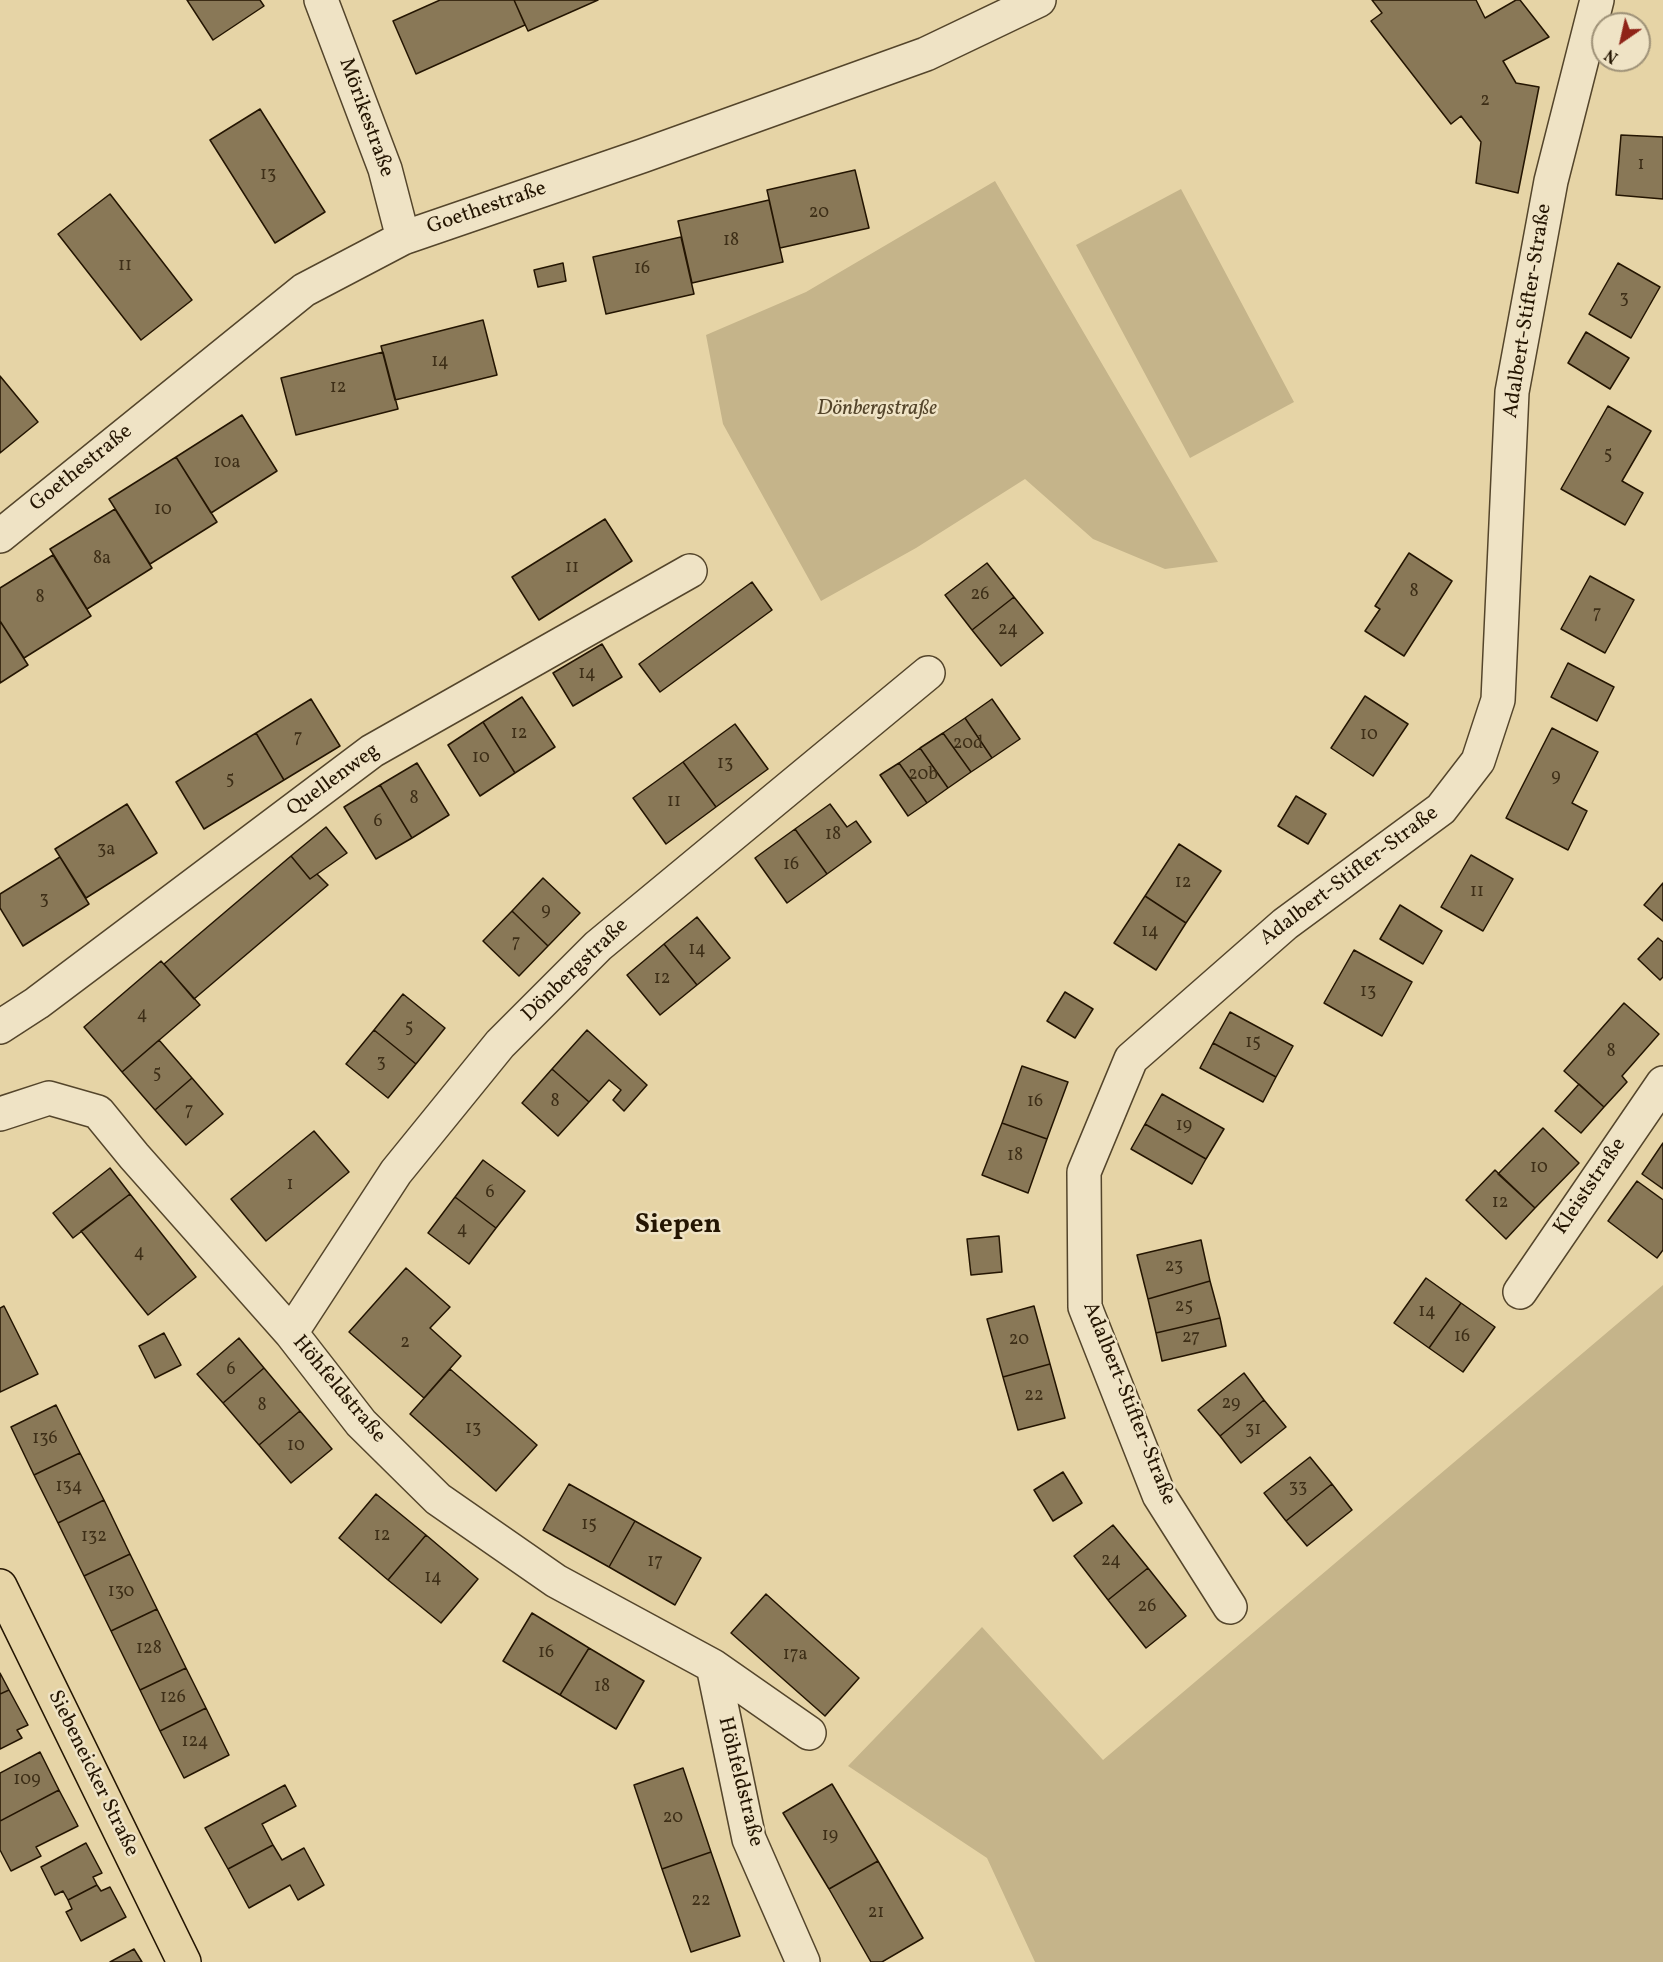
<!DOCTYPE html>
<meta charset="utf-8">
<style>
body{margin:0}
#map{position:relative;width:1663px;height:1962px;overflow:hidden;background:#e6d4a6;font-family:Vollkorn,serif}
canvas{display:block}
.north{position:absolute;left:1591px;top:12px;width:60px;height:60px;box-sizing:border-box;background:#efe3c5;border:2px solid #9e9177;border-radius:50%;rotate:214deg;font-size:16px;font-weight:700;line-height:24px;text-align:center;color:#241502}
.north::after{content:'';display:block;margin:auto;width:21px;height:27px;background:#8f2418;clip-path:polygon(50% 0,100% 100%,50% 72%,0 100%)}
</style>
<div id="map">
<canvas width="1663" height="1962"></canvas>
<div class="north">N</div>
</div>
<script>
const ctx = document.querySelector('canvas').getContext('2d');
ctx.lineJoin = 'round';
function paint(path, color) { ctx.fillStyle = color; ctx.fill(path, 'evenodd'); }
function stroke(path, color, width, dash) { ctx.strokeStyle = color; ctx.lineWidth = width; ctx.lineCap = dash ? 'butt' : 'round'; ctx.setLineDash(dash || []); ctx.stroke(path); }
function label(font, color, halo, rows, align = 'center') {
  ctx.font = font + ' Vollkorn,serif'; ctx.lineWidth = 5; ctx.setLineDash([]); ctx.textBaseline = 'middle'; ctx.strokeStyle = halo; ctx.fillStyle = color; for (const [text, x, y, turn = 0] of rows) {
    ctx.save(); ctx.translate(x, y); ctx.rotate((+turn || 0) * Math.PI / 180); ctx.textAlign = isNaN(turn) ? turn : align; if (halo) ctx.strokeText(text, 0, 0); ctx.fillText(text, 0, 0); ctx.restore();
  }
}
paint(new Path2D(`
 M 995,181 L 1218,562 L 1165,569 L 1093,539 L 1025,479 L 916,548 L 821,601 L 723,424 L 706,335 L 806,292 Z
 M 1181,189 L 1294,402 L 1190,458 L 1076,245 Z
 M 1663,1285 L 1663,1962 L 1035,1962 L 987,1858 L 848,1766 L 982,1627 L 1103,1760 Z`), '#c5b48a');
const building = new Path2D(`
 M 187,0 L 260,0 L 264,6 L 213,40 Z
 M 440,0 L 514,0 L 525,25 L 416,74 L 393,21 Z
 M 514,0 L 598,0 L 528,31 Z
 M 1372,0 L 1476,0 L 1485,18 L 1516,0 L 1520,0 L 1549,37 L 1503,61 L 1516,83 L 1539,87 L 1518,193 L 1476,183 L 1481,142 L 1461,116 L 1451,124 L 1371,21 L 1382,13 Z
 M 260,109 L 325,212 L 275,243 L 210,140 Z
 M 1621,135 L 1663,137 L 1663,199 L 1616,195 Z
 M 855,170 L 869,228 L 780,248 L 767,190 Z
 M 110,194 L 192,300 L 141,340 L 58,234 Z
 M 769,200 L 783,262 L 692,283 L 678,221 Z
 M 681,237 L 694,294 L 606,314 L 593,257 Z
 M 563,263 L 566,281 L 538,287 L 534,270 Z
 M 1618,263 L 1660,287 L 1631,338 L 1589,314 Z
 M 483,320 L 497,375 L 395,400 L 381,346 Z
 M 1586,332 L 1629,358 L 1610,389 L 1568,363 Z
 M 383,352 L 398,409 L 296,435 L 281,378 Z
 M 0,376 L 38,422 L 0,453 Z
 M 1608,406 L 1651,431 L 1622,481 L 1643,493 L 1625,525 L 1561,489 Z
 M 242,415 L 277,471 L 211,513 L 176,457 Z
 M 176,457 L 217,522 L 150,564 L 109,499 Z
 M 115,509 L 152,568 L 87,609 L 50,549 Z
 M 605,519 L 632,561 L 539,620 L 512,577 Z
 M 1409,553 L 1452,581 L 1404,656 L 1365,631 L 1380,609 L 1375,606 Z
 M 53,555 L 91,616 L 24,658 L 0,621 L 0,588 Z
 M 987,563 L 1014,597 L 972,630 L 945,595 Z
 M 1590,576 L 1634,600 L 1605,653 L 1561,629 Z
 M 752,582 L 772,610 L 660,692 L 639,664 Z
 M 1014,597 L 1043,633 L 1001,666 L 972,630 Z
 M 0,621 L 28,665 L 0,683 Z
 M 602,644 L 622,677 L 573,706 L 553,673 Z
 M 1568,663 L 1614,687 L 1597,721 L 1551,697 Z
 M 1365,696 L 1408,724 L 1373,776 L 1331,748 Z
 M 522,697 L 555,747 L 515,773 L 483,722 Z
 M 311,699 L 340,746 L 284,780 L 256,733 Z
 M 992,699 L 1020,739 L 992,758 L 965,718 Z
 M 965,718 L 992,758 L 971,772 L 943,733 Z
 M 483,722 L 515,773 L 480,796 L 448,745 Z
 M 735,724 L 768,769 L 716,807 L 683,762 Z
 M 1552,728 L 1598,752 L 1572,803 L 1587,811 L 1568,850 L 1506,818 Z
 M 256,733 L 284,780 L 204,829 L 176,782 Z
 M 943,733 L 971,772 L 948,788 L 920,748 Z
 M 920,748 L 948,788 L 927,803 L 899,763 Z
 M 683,762 L 716,807 L 666,844 L 633,798 Z
 M 417,763 L 449,815 L 412,838 L 380,785 Z
 M 899,763 L 927,803 L 908,816 L 880,775 Z
 M 380,785 L 412,838 L 376,859 L 344,807 Z
 M 1296,796 L 1326,814 L 1308,844 L 1278,826 Z
 M 127,804 L 157,853 L 86,898 L 55,849 Z
 M 830,804 L 847,827 L 856,821 L 871,842 L 827,874 L 795,829 Z
 M 326,827 L 347,853 L 310,879 L 291,856 Z
 M 795,829 L 827,874 L 787,903 L 755,858 Z
 M 1179,844 L 1221,871 L 1186,923 L 1145,896 Z
 M 1471,855 L 1513,879 L 1483,931 L 1441,907 Z
 M 291,856 L 310,879 L 317,874 L 328,885 L 194,999 L 164,964 Z
 M 60,857 L 89,904 L 23,946 L 0,908 L 0,894 Z
 M 543,878 L 580,913 L 548,946 L 512,911 Z
 M 1663,883 L 1663,921 L 1644,905 Z
 M 1145,896 L 1186,923 L 1156,970 L 1114,943 Z
 M 1400,905 L 1442,931 L 1423,964 L 1380,939 Z
 M 512,911 L 548,946 L 519,976 L 483,941 Z
 M 697,917 L 730,958 L 697,985 L 664,944 Z
 M 1658,938 L 1663,942 L 1663,977 L 1660,980 L 1638,959 Z
 M 664,944 L 697,985 L 660,1015 L 627,975 Z
 M 1354,950 L 1412,982 L 1382,1036 L 1324,1003 Z
 M 161,961 L 200,1005 L 122,1072 L 84,1027 Z
 M 1065,992 L 1093,1009 L 1075,1038 L 1047,1021 Z
 M 403,994 L 445,1028 L 416,1064 L 374,1030 Z
 M 1624,1003 L 1659,1034 L 1622,1076 L 1627,1082 L 1604,1107 L 1564,1071 Z
 M 1230,1012 L 1293,1046 L 1276,1077 L 1213,1043 Z
 M 374,1030 L 416,1064 L 388,1098 L 346,1064 Z
 M 587,1030 L 647,1085 L 624,1111 L 613,1100 L 621,1090 L 609,1080 L 589,1102 L 552,1069 Z
 M 159,1040 L 192,1078 L 155,1110 L 122,1072 Z
 M 1213,1043 L 1276,1077 L 1263,1102 L 1200,1068 Z
 M 1022,1066 L 1068,1082 L 1047,1139 L 1002,1123 Z
 M 552,1069 L 589,1102 L 558,1136 L 522,1103 Z
 M 192,1078 L 223,1114 L 186,1145 L 155,1110 Z
 M 1579,1084 L 1604,1107 L 1581,1133 L 1555,1111 Z
 M 1162,1094 L 1224,1129 L 1206,1159 L 1145,1124 Z
 M 1002,1123 L 1047,1139 L 1028,1193 L 982,1175 Z
 M 1145,1124 L 1206,1159 L 1192,1184 L 1131,1149 Z
 M 1543,1128 L 1579,1163 L 1535,1208 L 1498,1174 Z
 M 314,1131 L 349,1172 L 266,1241 L 231,1199 Z
 M 1663,1143 L 1663,1189 L 1642,1174 Z
 M 483,1160 L 525,1191 L 496,1228 L 455,1197 Z
 M 110,1168 L 130,1194 L 73,1238 L 53,1213 Z
 M 1495,1170 L 1535,1208 L 1506,1239 L 1466,1200 Z
 M 1637,1181 L 1663,1200 L 1663,1250 L 1657,1258 L 1608,1221 Z
 M 130,1194 L 196,1277 L 148,1315 L 81,1231 Z
 M 455,1197 L 496,1228 L 469,1264 L 428,1233 Z
 M 999,1236 L 1002,1272 L 971,1275 L 967,1239 Z
 M 1201,1240 L 1210,1281 L 1148,1299 L 1137,1255 Z
 M 406,1268 L 450,1307 L 430,1328 L 461,1356 L 424,1398 L 349,1332 Z
 M 1426,1278 L 1461,1303 L 1429,1348 L 1394,1323 Z
 M 1210,1281 L 1220,1318 L 1156,1333 L 1148,1299 Z
 M 1461,1303 L 1495,1327 L 1463,1372 L 1429,1348 Z
 M 4,1306 L 38,1374 L 0,1392 L 0,1308 Z
 M 1034,1306 L 1050,1364 L 1003,1377 L 987,1319 Z
 M 1220,1318 L 1226,1346 L 1162,1361 L 1156,1333 Z
 M 164,1333 L 181,1365 L 155,1378 L 139,1346 Z
 M 239,1338 L 264,1368 L 223,1403 L 197,1374 Z
 M 1050,1364 L 1065,1418 L 1018,1430 L 1003,1377 Z
 M 264,1368 L 300,1411 L 259,1445 L 223,1403 Z
 M 450,1369 L 537,1445 L 496,1491 L 410,1414 Z
 M 1244,1373 L 1264,1400 L 1220,1436 L 1198,1410 Z
 M 1264,1400 L 1286,1427 L 1241,1463 L 1220,1436 Z
 M 56,1405 L 80,1453 L 34,1475 L 11,1427 Z
 M 300,1411 L 332,1449 L 291,1483 L 259,1445 Z
 M 80,1453 L 104,1500 L 58,1523 L 34,1475 Z
 M 1310,1457 L 1332,1484 L 1286,1521 L 1264,1493 Z
 M 1063,1472 L 1082,1503 L 1053,1521 L 1034,1490 Z
 M 569,1484 L 635,1521 L 609,1567 L 543,1530 Z
 M 1332,1484 L 1352,1510 L 1307,1546 L 1286,1521 Z
 M 376,1494 L 426,1535 L 388,1580 L 339,1538 Z
 M 104,1500 L 130,1554 L 84,1576 L 58,1523 Z
 M 635,1521 L 701,1558 L 675,1605 L 609,1567 Z
 M 1113,1525 L 1148,1568 L 1108,1600 L 1074,1556 Z
 M 426,1535 L 478,1579 L 441,1623 L 388,1580 Z
 M 130,1554 L 157,1609 L 111,1631 L 84,1576 Z
 M 1148,1568 L 1186,1616 L 1146,1648 L 1108,1600 Z
 M 766,1594 L 859,1678 L 825,1716 L 731,1633 Z
 M 157,1609 L 186,1668 L 140,1690 L 111,1631 Z
 M 532,1613 L 589,1648 L 560,1695 L 503,1661 Z
 M 589,1648 L 644,1681 L 616,1729 L 560,1695 Z
 M 186,1668 L 206,1708 L 160,1731 L 140,1690 Z
 M 0,1673 L 9,1690 L 0,1694 Z
 M 9,1690 L 28,1725 L 17,1730 L 22,1738 L 0,1749 L 0,1694 Z
 M 206,1708 L 229,1755 L 184,1778 L 160,1731 Z
 M 40,1752 L 59,1790 L 0,1821 L 0,1773 Z
 M 683,1768 L 711,1852 L 662,1869 L 634,1785 Z
 M 832,1784 L 878,1861 L 829,1889 L 783,1813 Z
 M 285,1785 L 296,1806 L 262,1824 L 273,1845 L 228,1869 L 205,1828 Z
 M 59,1790 L 78,1826 L 36,1847 L 41,1856 L 11,1871 L 0,1850 L 0,1821 Z
 M 86,1843 L 102,1873 L 93,1877 L 97,1885 L 68,1900 L 63,1891 L 55,1895 L 41,1867 Z
 M 273,1845 L 282,1860 L 304,1848 L 324,1885 L 298,1900 L 290,1885 L 249,1908 L 228,1869 Z
 M 711,1852 L 740,1936 L 691,1952 L 662,1869 Z
 M 878,1861 L 923,1938 L 882,1962 L 871,1962 L 829,1889 Z
 M 97,1885 L 101,1891 L 110,1887 L 126,1917 L 81,1941 L 66,1912 L 72,1909 L 68,1900 Z
 M 134,1949 L 142,1962 L 110,1962 Z`);
paint(building, '#897857');
stroke(building, '#241502', 1.5);
const minor = new Path2D(`
 M 321,0 L 385,169 L 403,238
 M 0,536 L 304,290 L 403,238 L 642,156 L 926,54 L 1039,0
 M 0,1027 L 37,1003 L 372,751 L 690,571
 M 0,1114 L 49,1098 L 98,1112 L 134,1156 L 291,1333 L 361,1423 L 438,1499 L 556,1581 L 713,1666 L 749,1839 L 803,1962
 M 1520,1292 L 1663,1083
 M 291,1333 L 396,1172 L 500,1044 L 598,946 L 928,673
 M 1230,1607 L 1159,1495 L 1085,1307 L 1084,1172 L 1131,1059 L 1285,924 L 1441,809 L 1478,761 L 1498,700 L 1512,392 L 1551,181 L 1597,0
 M 713,1666 L 809,1733`);
const major = new Path2D(`
 M 0,1586 L 184,1962`);
stroke(minor, '#54452b', 36);
stroke(major, '#241502', 36);
stroke(minor, '#efe3c5', 33);
stroke(major, '#e6d4a6', 33);
label('18px', '#3d2e17', null, [
 ["2",1485,102],
 ["1",1641,166],
 ["13",268,176],
 ["20",819,214],
 ["18",731,242],
 ["11",125,267],
 ["16",642,270],
 ["3",1624,300],
 ["14",440,363],
 ["12",338,389],
 ["5",1608,456],
 ["10a",227,464],
 ["10",163,511],
 ["8a",102,560],
 ["11",572,569],
 ["8",1414,593],
 ["26",980,596],
 ["8",40,599],
 ["7",1597,615],
 ["24",1008,631],
 ["14",587,675],
 ["12",519,735],
 ["10",1369,736],
 ["7",298,739],
 ["20d",968,745],
 ["10",481,759],
 ["13",725,765],
 ["20b",923,776],
 ["9",1556,778],
 ["5",230,781],
 ["8",414,800],
 ["11",674,803],
 ["6",378,823],
 ["18",833,836],
 ["3a",106,851],
 ["16",791,866],
 ["12",1183,884],
 ["11",1477,893],
 ["3",44,901],
 ["9",546,912],
 ["14",1150,933],
 ["7",516,944],
 ["14",697,951],
 ["12",662,980],
 ["13",1368,993],
 ["4",142,1016],
 ["5",409,1029],
 ["15",1253,1044],
 ["8",1611,1053],
 ["3",381,1064],
 ["5",157,1075],
 ["8",555,1103],
 ["16",1035,1103],
 ["7",189,1112],
 ["19",1184,1127],
 ["18",1015,1157],
 ["10",1539,1169],
 ["1",290,1186],
 ["6",490,1194],
 ["12",1500,1204],
 ["4",462,1231],
 ["4",139,1254],
 ["23",1174,1268],
 ["25",1184,1308],
 ["14",1427,1313],
 ["16",1462,1338],
 ["27",1191,1339],
 ["20",1019,1341],
 ["2",405,1344],
 ["6",231,1371],
 ["22",1034,1397],
 ["29",1231,1405],
 ["8",262,1407],
 ["13",473,1430],
 ["31",1253,1431],
 ["136",45,1440],
 ["10",296,1447],
 ["134",69,1488],
 ["33",1298,1489],
 ["15",589,1526],
 ["12",382,1537],
 ["132",94,1538],
 ["24",1111,1562],
 ["17",655,1563],
 ["14",433,1579],
 ["130",121,1593],
 ["26",1147,1608],
 ["128",149,1650],
 ["16",546,1654],
 ["17a",795,1656],
 ["18",602,1688],
 ["126",173,1699],
 ["124",195,1743],
 ["109",27,1781],
 ["20",673,1819],
 ["19",830,1837],
 ["22",701,1902],
 ["21",876,1914]
]);
label('21px', '#241502', '#efe3c5', [
 ["Mörikestraße",365,118,70],
 ["Goethestraße",487,209,-19],
 ["Adalbert-Stifter-Straße",1529,311,-81],
 ["Goethestraße",82,469,-39],
 ["Quellenweg",334,781,-36],
 ["Adalbert-Stifter-Straße",1350,877,-37],
 ["Dönbergstraße",576,971,-44],
 ["Kleiststraße",1591,1187,-56],
 ["Höhfeldstraße",338,1390,50],
 ["Adalbert-Stifter-Straße",1128,1404,68],
 ["Siebeneicker Straße",92,1774,64],
 ["Höhfeldstraße",739,1782,76]
]);
label('italic 21px', '#54452b', '#efe3c5', [
 ["Dönbergstraße",877,410]
]);
label('bold 27px', '#241502', '#efe3c5', [
 ["Siepen",678,1227]
]);
</script>
